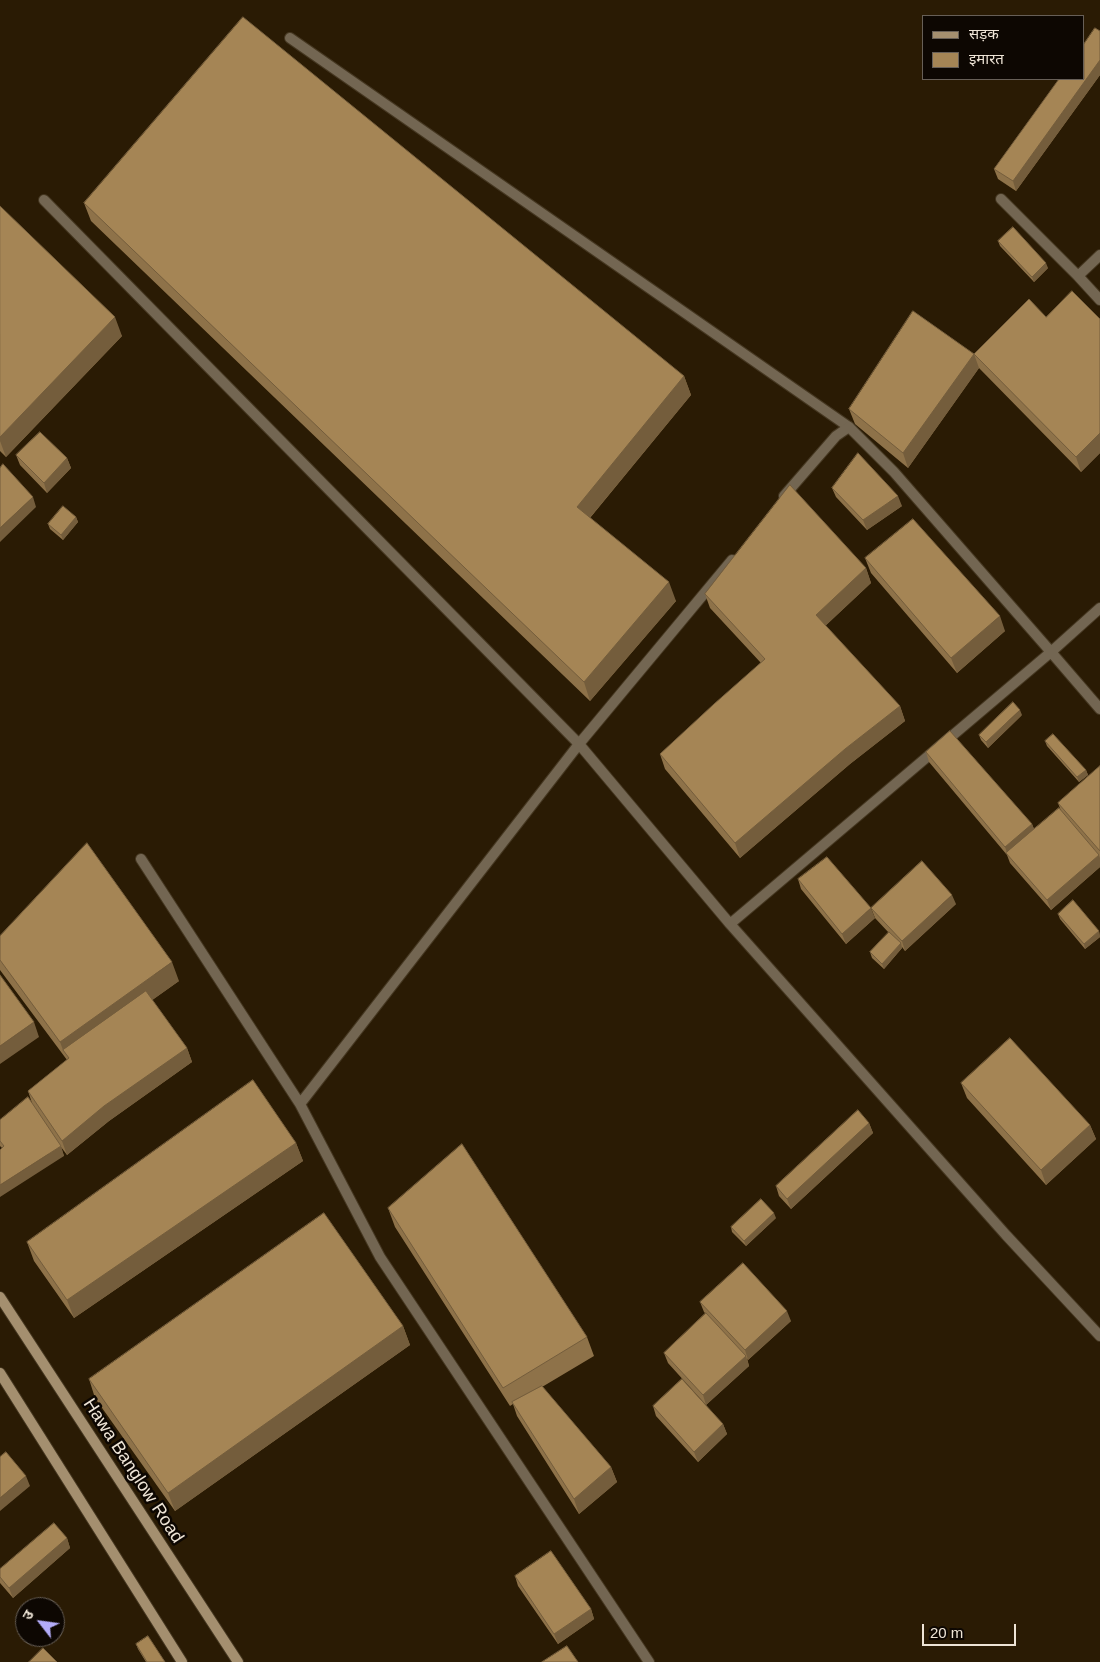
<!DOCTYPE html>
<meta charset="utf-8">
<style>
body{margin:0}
#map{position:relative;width:1100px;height:1662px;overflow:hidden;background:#2a1b04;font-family:Helvetica,"Noto Sans Devanagari",sans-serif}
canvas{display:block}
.legend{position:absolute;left:922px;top:15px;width:162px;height:65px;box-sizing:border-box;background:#0d0702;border:1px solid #675f57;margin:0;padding:6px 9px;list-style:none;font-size:15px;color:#eee4d6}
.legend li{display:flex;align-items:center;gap:10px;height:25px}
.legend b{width:25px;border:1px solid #675f57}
.north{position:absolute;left:15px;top:1597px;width:50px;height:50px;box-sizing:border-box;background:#0d0702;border:1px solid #675f57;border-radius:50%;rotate:300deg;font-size:14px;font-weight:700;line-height:20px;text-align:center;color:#eee4d6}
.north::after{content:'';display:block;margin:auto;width:18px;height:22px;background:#b3acf9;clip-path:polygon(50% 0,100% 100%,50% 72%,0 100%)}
.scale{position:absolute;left:922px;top:1624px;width:94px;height:22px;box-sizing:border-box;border:2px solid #eee4d6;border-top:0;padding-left:6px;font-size:15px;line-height:18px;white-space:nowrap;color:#eee4d6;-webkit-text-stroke:4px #0d0702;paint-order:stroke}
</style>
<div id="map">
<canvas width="1100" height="1662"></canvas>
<ul class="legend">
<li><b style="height:6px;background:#a48f6f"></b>सड़क</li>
<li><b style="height:14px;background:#a58555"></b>इमारत</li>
</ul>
<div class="north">उ</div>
<div class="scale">20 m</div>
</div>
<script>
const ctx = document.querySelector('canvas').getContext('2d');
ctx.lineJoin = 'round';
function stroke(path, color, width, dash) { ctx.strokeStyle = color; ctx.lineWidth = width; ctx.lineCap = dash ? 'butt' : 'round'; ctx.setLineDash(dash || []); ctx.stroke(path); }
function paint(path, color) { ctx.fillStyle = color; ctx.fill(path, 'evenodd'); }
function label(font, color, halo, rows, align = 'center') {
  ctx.font = font + ' Helvetica,sans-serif'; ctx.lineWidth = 5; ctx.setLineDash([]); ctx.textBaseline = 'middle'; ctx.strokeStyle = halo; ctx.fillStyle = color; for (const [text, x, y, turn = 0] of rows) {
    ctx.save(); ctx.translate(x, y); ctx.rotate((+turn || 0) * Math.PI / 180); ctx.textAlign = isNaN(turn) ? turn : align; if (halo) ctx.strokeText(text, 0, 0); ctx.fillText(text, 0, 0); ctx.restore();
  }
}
const lane = new Path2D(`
 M 290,38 L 849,427`);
const street = new Path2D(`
 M 1001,199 L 1078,276
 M 44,200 L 579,744 L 730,924 L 1006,1235 L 1100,1336
 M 1100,255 L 1078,276 L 1100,300
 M 1100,608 L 1051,652 L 1100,709
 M 141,859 L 300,1104 L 380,1257 L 649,1662
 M 730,924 L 1051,652 L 894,472 L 849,427 L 836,436 L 784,496
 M 300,1104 L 579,744 L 732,560`);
const secondary = new Path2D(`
 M 0,1297 L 238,1662
 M 0,1373 L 182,1662`);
stroke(lane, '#453721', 12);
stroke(street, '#453721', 12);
stroke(secondary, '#453721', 12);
stroke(lane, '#736652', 10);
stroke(street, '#736652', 10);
stroke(secondary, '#a48f6f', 10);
paint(new Path2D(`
 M 1100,31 L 1100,75 L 1016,191 L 998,179 L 994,169 Z
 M 84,203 L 684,376 L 691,395 L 590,518 L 676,601 L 590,701 L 91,221 Z
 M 0,206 L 122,336 L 6,457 L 0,451 Z
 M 998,241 L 1048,268 L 1034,282 L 1000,246 Z
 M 1046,317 L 1100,319 L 1100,453 L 1081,472 L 979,368 L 908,468 L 855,424 L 849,409 L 974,354 Z
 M 16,455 L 67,458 L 71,468 L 47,493 L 20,465 Z
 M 832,488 L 902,506 L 867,530 L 836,497 Z
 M 76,517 L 78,522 L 63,540 L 50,529 L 48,524 Z
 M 865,558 L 1005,631 L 957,673 L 871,573 Z
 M 866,568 L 871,583 L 825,626 L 900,706 L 905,721 L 850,764 L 740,858 L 665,769 L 660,754 L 761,663 L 710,608 L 705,594 Z
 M 1022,715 L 988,748 L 981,740 L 979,735 Z
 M 1045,741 L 1086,770 L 1088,775 L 1079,782 L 1047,746 Z
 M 926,752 L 1032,824 L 1034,829 L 1061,811 L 1058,803 L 1100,766 L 1100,867 L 1051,910 L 1010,863 L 1007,855 L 929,762 Z
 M 798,879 L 875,918 L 846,944 L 801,889 Z
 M 956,904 L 905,951 L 902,947 L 902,948 L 884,969 L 872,958 L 870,952 L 889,933 L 875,918 L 871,908 Z
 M 1058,914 L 1099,931 L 1100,937 L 1085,949 L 1060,919 Z
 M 0,936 L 179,981 L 152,1000 L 187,1048 L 192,1062 L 109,1121 L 67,1155 L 61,1147 L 64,1156 L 2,1148 L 0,1146 L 0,1120 L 32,1103 L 28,1091 L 67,1060 L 0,970 Z
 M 961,1083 L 1090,1125 L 1096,1139 L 1046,1185 L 967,1098 Z
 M 869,1123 L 873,1133 L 791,1209 L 779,1196 L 776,1186 Z
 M 296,1143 L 303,1161 L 74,1318 L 34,1261 L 27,1242 Z
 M 388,1208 L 587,1337 L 594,1356 L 542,1387 L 611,1467 L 617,1482 L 579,1514 L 517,1416 L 513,1404 L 510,1406 L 395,1227 Z
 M 776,1218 L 746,1246 L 732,1232 L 731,1227 Z
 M 700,1302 L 791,1321 L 748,1360 L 747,1358 L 749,1366 L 706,1405 L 668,1363 L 664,1353 L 706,1314 L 704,1312 Z
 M 403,1326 L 410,1345 L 175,1511 L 95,1398 L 89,1379 Z
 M 653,1406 L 723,1424 L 727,1434 L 698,1462 L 656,1416 Z
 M 67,1538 L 70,1548 L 13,1598 L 0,1583 L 0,1569 Z
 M 515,1576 L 591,1609 L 594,1619 L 558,1644 L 518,1586 Z
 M 136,1644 L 165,1662 L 146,1662 L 138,1649 Z`), '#8e7249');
paint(new Path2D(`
 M 1100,60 L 1100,75 L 1016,191 L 1013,181 Z
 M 1046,263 L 1048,268 L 1034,282 L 1032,277 Z
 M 115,317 L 122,336 L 6,457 L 0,441 L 0,437 Z
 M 974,354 L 979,368 L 908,468 L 903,453 Z
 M 684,376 L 691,395 L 583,526 L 577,507 Z
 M 1100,433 L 1100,453 L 1081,472 L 1076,457 Z
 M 67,458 L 71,468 L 47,493 L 44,483 Z
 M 898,496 L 902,506 L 867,530 L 863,520 Z
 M 33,497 L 36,507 L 0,542 L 0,528 Z
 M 76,517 L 78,522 L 63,540 L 61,535 Z
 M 866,568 L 871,583 L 821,630 L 816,615 Z
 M 669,582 L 676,601 L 590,701 L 584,682 Z
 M 1000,616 L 1005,631 L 957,673 L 951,658 Z
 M 900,706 L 905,721 L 850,764 L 740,858 L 735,843 L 845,749 Z
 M 1020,710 L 1022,715 L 988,748 L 986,742 Z
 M 1086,770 L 1088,775 L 1079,782 L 1077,777 Z
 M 1032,824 L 1036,834 L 1008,855 L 1005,847 Z
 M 1099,855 L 1100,858 L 1100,867 L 1051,910 L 1047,900 Z
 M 952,895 L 956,904 L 905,951 L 902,941 Z
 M 871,908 L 875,918 L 846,944 L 842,934 Z
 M 1099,931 L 1100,937 L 1085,949 L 1084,944 Z
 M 901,943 L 902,948 L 884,969 L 882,964 Z
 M 172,962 L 179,981 L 70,1059 L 63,1050 L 60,1042 Z
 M 34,1022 L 39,1037 L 0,1064 L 0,1046 Z
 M 187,1048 L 192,1062 L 109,1121 L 67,1155 L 62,1141 L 104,1106 Z
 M 869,1123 L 873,1133 L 791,1209 L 787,1199 Z
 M 1090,1125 L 1096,1139 L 1046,1185 L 1041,1170 Z
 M 296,1143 L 303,1161 L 74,1318 L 67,1300 Z
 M 61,1146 L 64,1156 L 0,1197 L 0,1185 Z
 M 774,1213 L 776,1218 L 746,1246 L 744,1241 Z
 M 787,1311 L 791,1321 L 748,1360 L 745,1350 Z
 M 403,1326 L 410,1345 L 175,1511 L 168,1493 Z
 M 746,1356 L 749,1366 L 706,1405 L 703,1395 Z
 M 723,1424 L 727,1434 L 698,1462 L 694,1452 Z
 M 611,1467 L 617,1482 L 579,1514 L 574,1499 Z
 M 26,1476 L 30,1486 L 0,1511 L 0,1498 Z
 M 67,1538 L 70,1548 L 13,1598 L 9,1588 Z
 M 591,1609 L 594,1619 L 558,1644 L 554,1634 Z`), '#745d3c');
const building = new Path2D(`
 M 243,17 L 684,376 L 577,507 L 669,582 L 584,682 L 84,203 Z
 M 1095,28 L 1100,31 L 1100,60 L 1013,181 L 994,169 L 1059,79 L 1084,79 L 1084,44 Z
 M 0,206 L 115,317 L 0,437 Z
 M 1013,227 L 1046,263 L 1032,277 L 998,241 Z
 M 1072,291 L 1100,319 L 1100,433 L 1076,457 L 974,354 L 1029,299 L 1046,317 Z
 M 913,311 L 974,354 L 903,453 L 849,409 Z
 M 40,432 L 67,458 L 44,483 L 16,455 Z
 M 858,453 L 898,496 L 863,520 L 832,488 Z
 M 3,464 L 33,497 L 0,528 L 0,468 Z
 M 790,485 L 866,568 L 816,615 L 900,706 L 845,749 L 735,843 L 660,754 L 714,704 L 765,659 L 705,594 Z
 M 63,506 L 76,517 L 61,535 L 48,524 Z
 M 913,519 L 1000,616 L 951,658 L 865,558 Z
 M 1013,702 L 1020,710 L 986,742 L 979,735 Z
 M 950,731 L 1032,824 L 1005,847 L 926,752 Z
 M 1053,734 L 1086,770 L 1077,777 L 1045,741 Z
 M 1100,766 L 1100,851 L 1058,803 Z
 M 1059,808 L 1099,855 L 1047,900 L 1006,853 Z
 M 87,843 L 172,962 L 60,1042 L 0,960 L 0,936 Z
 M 827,857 L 871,908 L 842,934 L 798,879 Z
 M 922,861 L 952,895 L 902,941 L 871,908 Z
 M 1073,900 L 1099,931 L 1084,944 L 1058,914 Z
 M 889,932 L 901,943 L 882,964 L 870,952 Z
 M 0,975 L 34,1022 L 0,1046 Z
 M 146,991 L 187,1048 L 104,1106 L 62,1141 L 28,1091 L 69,1058 L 63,1050 Z
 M 1010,1038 L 1090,1125 L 1041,1170 L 961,1083 Z
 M 253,1080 L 296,1143 L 67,1300 L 27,1242 Z
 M 28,1097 L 61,1146 L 0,1185 L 0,1150 L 4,1146 L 0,1141 L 0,1120 Z
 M 858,1110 L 869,1123 L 787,1199 L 776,1186 Z
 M 462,1144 L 587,1337 L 503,1388 L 388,1208 Z
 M 761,1199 L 774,1213 L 744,1241 L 731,1227 Z
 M 324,1213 L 403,1326 L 168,1493 L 89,1379 Z
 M 743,1263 L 787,1311 L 745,1350 L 700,1302 Z
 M 706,1313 L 746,1356 L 703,1395 L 664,1353 Z
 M 682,1379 L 723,1424 L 694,1452 L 653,1406 Z
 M 542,1386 L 611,1467 L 574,1499 L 512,1402 Z
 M 6,1452 L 26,1476 L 0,1498 L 0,1457 Z
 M 54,1523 L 67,1538 L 9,1588 L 0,1577 L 0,1569 Z
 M 551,1551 L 591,1609 L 554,1634 L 515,1576 Z
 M 148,1636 L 165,1662 L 147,1662 L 136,1644 Z
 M 567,1646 L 578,1662 L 542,1662 Z
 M 43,1648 L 57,1662 L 29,1662 Z`);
paint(building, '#a58555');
stroke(building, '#745d3c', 1);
label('18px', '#eee4d6', '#0d0702', [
 ["Hawa Banglow Road",133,1471,57]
]);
</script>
